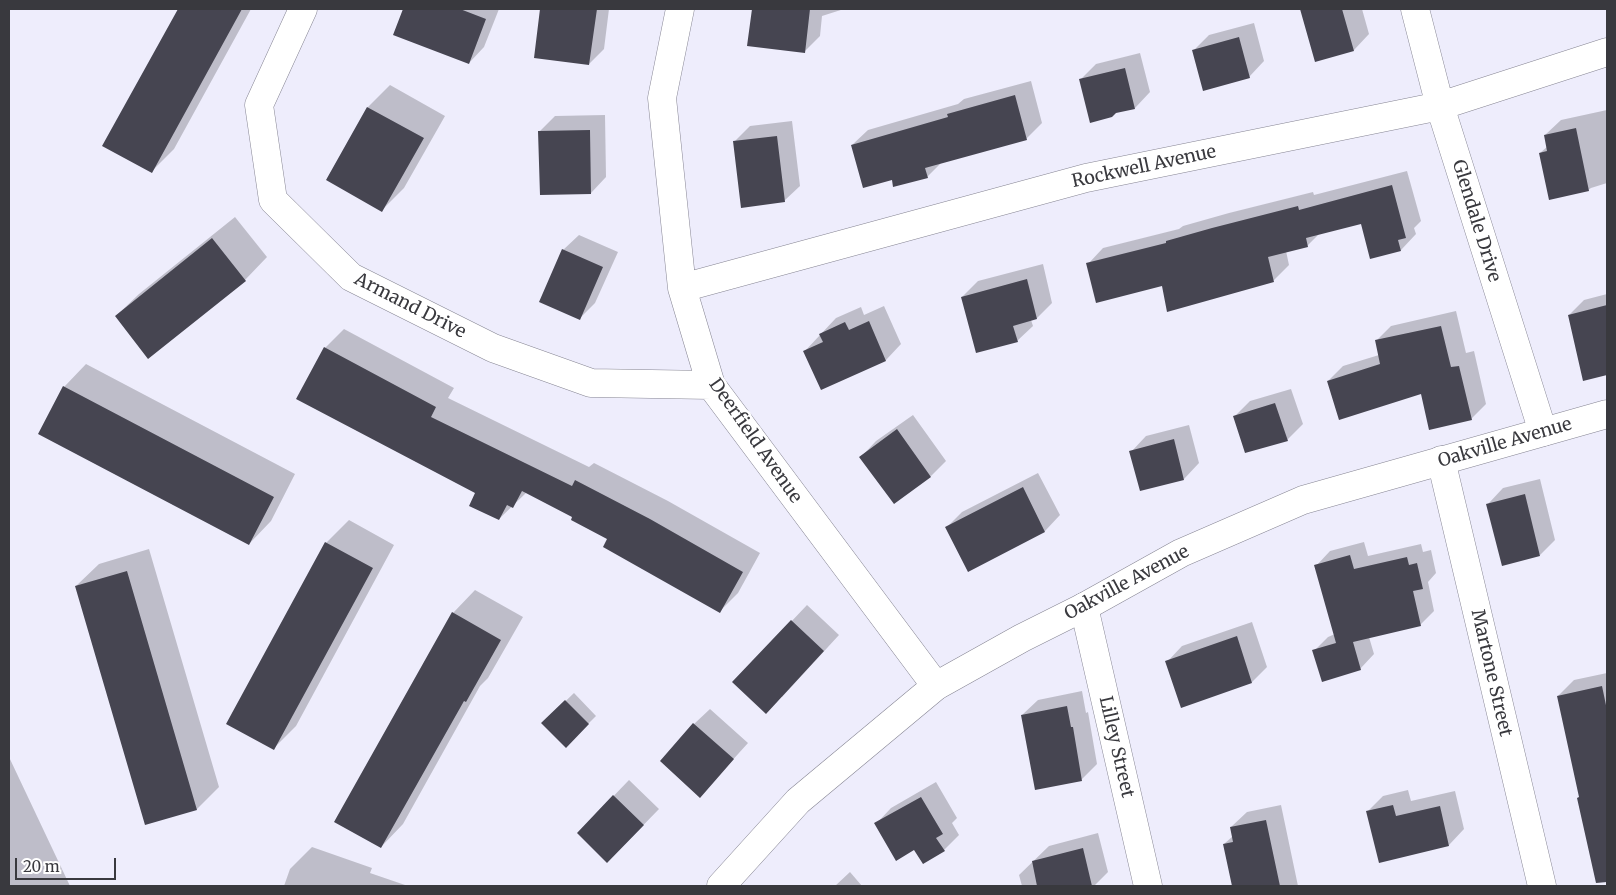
<!DOCTYPE html>
<style>
body{margin:0}
#map{position:relative;width:1616px;height:895px;overflow:hidden;background:#eeedfc;font-family:Merriweather,serif}
canvas{display:block}
.frame{position:absolute;inset:0;border:10px solid #39393e;pointer-events:none}
.scale{position:absolute;left:15px;top:858px;width:101px;height:22px;box-sizing:border-box;border:2px solid #39393e;border-top:0;padding-left:6px;font-size:15px;line-height:18px;white-space:nowrap;color:#39393e;-webkit-text-stroke:4px #fff;paint-order:stroke}
</style>
<div id="map">
<canvas width="1616" height="895"></canvas>
<div class="frame"></div>
<div class="scale">20 m</div>
</div>
<script>
const ctx = document.querySelector('canvas').getContext('2d');
ctx.lineJoin = 'round';
function paint(path, color) { ctx.fillStyle = color; ctx.fill(path, 'evenodd'); }
function stroke(path, color, width, dash) { ctx.strokeStyle = color; ctx.lineWidth = width; ctx.lineCap = dash ? 'butt' : 'round'; ctx.setLineDash(dash || []); ctx.stroke(path); }
function label(font, color, halo, rows, align = 'center') {
  ctx.font = font + ' Merriweather,serif'; ctx.lineWidth = 5; ctx.setLineDash([]); ctx.textBaseline = 'middle'; ctx.strokeStyle = halo; ctx.fillStyle = color; for (const [text, x, y, turn = 0] of rows) {
    ctx.save(); ctx.translate(x, y); ctx.rotate((+turn || 0) * Math.PI / 180); ctx.textAlign = isNaN(turn) ? turn : align; if (halo) ctx.strokeText(text, 0, 0); ctx.fillText(text, 0, 0); ctx.restore();
  }
}
paint(new Path2D(`
 M 179,9 L 251,9 L 174,149 L 151,172 L 104,145 Z
 M 404,9 L 499,9 L 484,47 L 469,63 L 394,34 Z
 M 542,9 L 609,9 L 604,49 L 589,64 L 535,57 Z
 M 753,9 L 844,9 L 822,16 L 820,36 L 804,52 L 749,45 Z
 M 1301,9 L 1362,9 L 1369,34 L 1354,50 L 1316,61 Z
 M 1254,23 L 1264,61 L 1249,77 L 1194,50 L 1209,35 Z
 M 1140,53 L 1150,92 L 1135,108 L 1081,79 L 1096,64 Z
 M 1031,81 L 1042,123 L 1026,139 L 942,162 L 927,177 L 893,179 L 852,145 L 868,130 L 958,104 L 964,99 Z
 M 390,85 L 445,116 L 404,188 L 382,210 L 327,179 L 368,107 Z
 M 1607,110 L 1607,183 L 1591,188 L 1588,190 L 1540,153 L 1548,146 L 1545,135 L 1561,120 Z
 M 605,115 L 606,177 L 591,193 L 540,131 L 555,116 Z
 M 792,121 L 800,186 L 784,201 L 734,142 L 750,126 Z
 M 1407,171 L 1421,221 L 1414,228 L 1416,234 L 1401,250 L 1362,222 L 1320,233 L 1307,246 L 1286,251 L 1289,265 L 1274,280 L 1168,311 L 1163,284 L 1088,264 L 1103,248 L 1179,229 L 1183,226 L 1229,213 L 1313,192 L 1314,195 Z
 M 235,217 L 267,257 L 245,280 L 149,357 L 116,316 L 139,294 Z
 M 579,235 L 618,252 L 595,303 L 580,318 L 563,250 Z
 M 1043,264 L 1052,303 L 1037,318 L 1031,320 L 1033,326 L 1017,341 L 962,297 L 978,281 Z
 M 1607,294 L 1607,373 L 1584,379 L 1569,315 L 1584,300 Z
 M 884,306 L 901,344 L 886,360 L 821,388 L 805,351 L 836,318 L 861,307 L 864,315 Z
 M 1456,311 L 1466,353 L 1474,351 L 1486,404 L 1471,419 L 1422,392 L 1328,381 L 1343,366 L 1379,355 L 1376,341 L 1391,326 Z
 M 344,329 L 454,388 L 448,398 L 589,467 L 594,463 L 668,501 L 760,553 L 738,593 L 720,611 L 574,516 L 527,492 L 499,519 L 477,492 L 298,399 L 325,348 Z
 M 86,364 L 295,474 L 271,521 L 249,544 L 64,387 Z
 M 1291,389 L 1303,424 L 1287,440 L 1235,416 L 1250,401 Z
 M 913,415 L 946,461 L 931,476 L 861,457 L 876,441 Z
 M 1189,425 L 1199,463 L 1184,479 L 1131,452 L 1146,436 Z
 M 1038,473 L 1060,515 L 1045,531 L 969,570 L 947,527 L 962,512 Z
 M 1540,479 L 1555,540 L 1540,555 L 1488,504 L 1503,488 Z
 M 349,520 L 394,545 L 296,726 L 273,749 L 326,543 Z
 M 1364,542 L 1368,556 L 1421,544 L 1423,552 L 1431,550 L 1436,573 L 1428,582 L 1434,611 L 1420,625 L 1369,637 L 1374,654 L 1360,669 L 1314,651 L 1328,637 L 1335,634 L 1316,566 L 1330,551 Z
 M 149,549 L 219,787 L 197,809 L 146,824 L 76,586 L 99,564 Z
 M 475,590 L 523,617 L 488,678 L 480,686 L 403,824 L 381,847 L 453,613 Z
 M 807,605 L 839,635 L 782,697 L 734,682 Z
 M 1252,622 L 1267,667 L 1252,682 L 1167,662 L 1182,646 Z
 M 1607,673 L 1607,839 L 1588,843 L 1580,796 L 1558,696 L 1574,680 Z
 M 1082,691 L 1086,713 L 1088,712 L 1097,764 L 1082,779 L 1036,788 L 1022,715 L 1038,700 Z
 M 574,693 L 596,716 L 566,746 L 543,723 Z
 M 710,709 L 748,743 L 700,796 L 694,724 Z
 M 9,757 L 70,886 L 9,886 Z
 M 629,780 L 659,809 L 623,846 L 578,833 Z
 M 936,782 L 957,818 L 952,823 L 959,835 L 944,850 L 915,849 L 876,824 L 891,808 Z
 M 1408,790 L 1411,801 L 1455,791 L 1464,829 L 1449,845 L 1368,811 L 1383,796 Z
 M 1281,805 L 1298,886 L 1233,886 L 1224,844 L 1233,836 L 1231,827 L 1247,812 Z
 M 1098,833 L 1108,872 L 1094,886 L 1022,886 L 1019,875 L 1049,846 Z
 M 312,847 L 372,868 L 370,873 L 408,886 L 284,886 L 290,869 Z
 M 850,872 L 862,886 L 835,886 Z`), '#0003');
paint(new Path2D(`
 M 178,9 L 242,9 L 152,173 L 102,146 Z
 M 403,9 L 460,9 L 486,19 L 469,64 L 393,35 Z
 M 540,9 L 597,9 L 589,65 L 534,58 Z
 M 752,9 L 810,9 L 805,53 L 747,46 Z
 M 1300,9 L 1342,9 L 1354,51 L 1315,62 Z
 M 1239,37 L 1250,78 L 1203,91 L 1192,50 Z
 M 1125,68 L 1135,109 L 1116,113 L 1112,117 L 1090,123 L 1079,79 Z
 M 1015,95 L 1027,140 L 925,168 L 928,178 L 893,187 L 892,180 L 863,188 L 851,145 L 948,117 L 947,114 Z
 M 367,107 L 424,138 L 382,212 L 326,180 Z
 M 1576,128 L 1589,191 L 1549,200 L 1539,153 L 1547,151 L 1544,135 Z
 M 590,130 L 591,194 L 540,195 L 538,131 Z
 M 777,136 L 785,202 L 741,208 L 733,141 Z
 M 1392,185 L 1406,238 L 1398,240 L 1401,251 L 1370,259 L 1361,224 L 1306,238 L 1308,247 L 1268,257 L 1274,282 L 1167,312 L 1162,286 L 1096,303 L 1086,263 L 1166,243 L 1166,241 L 1212,228 L 1298,206 L 1299,210 Z
 M 212,238 L 246,281 L 148,359 L 115,316 Z
 M 562,249 L 603,267 L 580,320 L 539,302 Z
 M 1027,279 L 1037,319 L 1013,326 L 1018,342 L 976,353 L 961,297 Z
 M 1607,305 L 1607,375 L 1583,381 L 1568,315 Z
 M 869,321 L 886,361 L 821,390 L 803,351 L 823,342 L 819,334 L 845,322 L 849,330 Z
 M 1441,326 L 1451,367 L 1459,366 L 1472,420 L 1429,430 L 1421,394 L 1339,420 L 1327,381 L 1380,364 L 1375,340 Z
 M 324,347 L 436,407 L 431,417 L 572,486 L 575,480 L 650,519 L 743,572 L 720,613 L 603,547 L 607,539 L 571,520 L 572,517 L 522,491 L 513,508 L 507,505 L 499,520 L 469,506 L 475,493 L 296,399 Z
 M 63,386 L 274,497 L 249,545 L 38,434 Z
 M 1275,403 L 1288,441 L 1245,453 L 1233,416 Z
 M 897,429 L 931,477 L 894,504 L 859,457 Z
 M 1174,439 L 1184,480 L 1140,491 L 1129,451 Z
 M 1023,487 L 1045,532 L 968,572 L 945,527 Z
 M 1525,494 L 1540,556 L 1502,566 L 1486,504 Z
 M 325,542 L 373,568 L 274,750 L 226,724 Z
 M 1350,555 L 1354,569 L 1407,557 L 1409,565 L 1417,563 L 1423,589 L 1413,591 L 1421,626 L 1353,642 L 1361,670 L 1322,682 L 1312,650 L 1336,643 L 1314,565 Z
 M 127,571 L 197,810 L 145,825 L 75,586 Z
 M 452,612 L 501,640 L 466,702 L 464,701 L 381,848 L 334,822 Z
 M 791,620 L 824,651 L 766,714 L 732,682 Z
 M 1237,636 L 1252,683 L 1181,708 L 1165,661 Z
 M 1602,686 L 1607,710 L 1607,882 L 1596,883 L 1577,798 L 1579,797 L 1557,696 Z
 M 565,700 L 589,724 L 566,748 L 541,723 Z
 M 1067,706 L 1071,727 L 1073,727 L 1082,781 L 1035,790 L 1021,715 Z
 M 693,723 L 734,759 L 700,798 L 660,761 Z
 M 613,795 L 644,825 L 607,863 L 577,833 Z
 M 921,797 L 943,834 L 936,838 L 945,851 L 923,864 L 914,850 L 896,861 L 874,823 Z
 M 1393,805 L 1396,816 L 1440,806 L 1449,846 L 1379,863 L 1366,811 Z
 M 1266,820 L 1280,886 L 1232,886 L 1223,844 L 1233,842 L 1230,827 Z
 M 1083,848 L 1092,886 L 1037,886 L 1032,861 Z`), '#464551');
const street = new Path2D(`
 M 303,9 L 259,105 L 273,200 L 351,277 L 493,348 L 591,383 L 711,385
 M 680,9 L 662,98 L 682,288 L 711,385 L 936,686
 M 1415,9 L 1440,106 L 1543,432
 M 682,288 L 1086,178 L 1440,106 L 1607,52
 M 1441,460 L 1542,886
 M 1084,607 L 1148,886`);
const secondary = new Path2D(`
 M 721,886 L 798,801 L 936,686 L 1022,638 L 1084,607 L 1181,553 L 1303,500 L 1607,414`);
stroke(street, '#868593', 29);
stroke(secondary, '#868593', 29);
stroke(street, '#fff', 28);
stroke(secondary, '#fff', 28);
label('18px', '#39393e', '#fff', [
 ["Rockwell Avenue",1144,167,-12],
 ["Glendale Drive",1476,221,73],
 ["Armand Drive",410,306,27],
 ["Deerfield Avenue",755,441,55],
 ["Oakville Avenue",1505,443,-16],
 ["Oakville Avenue",1127,583,-28],
 ["Martone Street",1491,673,77],
 ["Lilley Street",1116,747,77]
]);
</script>
